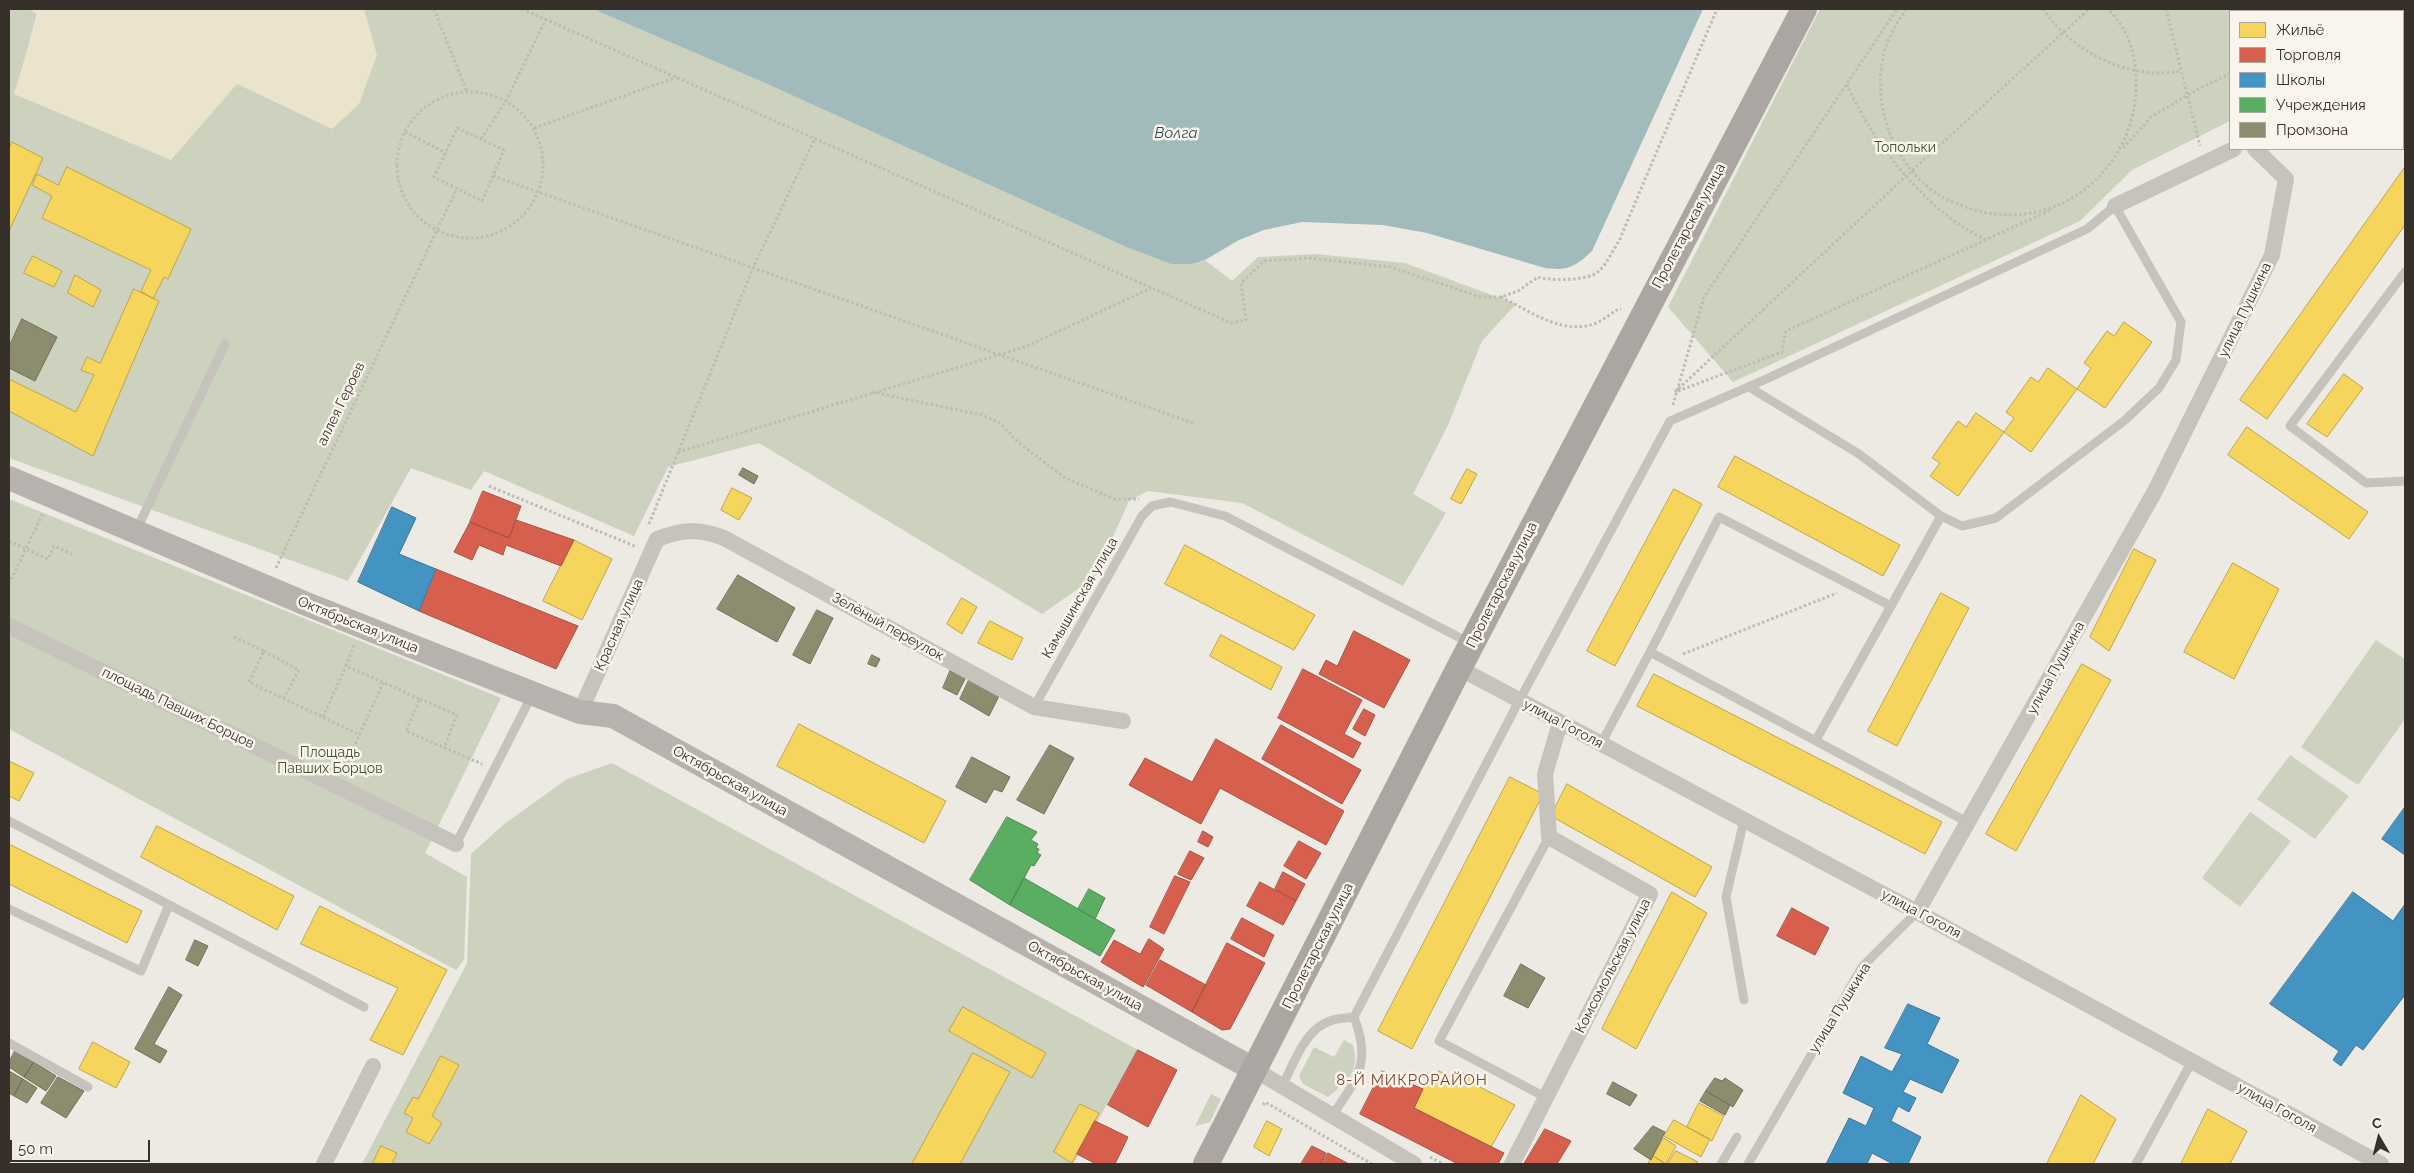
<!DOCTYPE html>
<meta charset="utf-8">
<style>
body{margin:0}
#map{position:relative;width:2414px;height:1173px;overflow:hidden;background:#ede9e3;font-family:Raleway,sans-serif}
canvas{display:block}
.frame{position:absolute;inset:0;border:10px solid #37302a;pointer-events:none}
.legend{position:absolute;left:2229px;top:10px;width:175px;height:140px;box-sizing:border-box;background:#f9f4ec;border:1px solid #aba69e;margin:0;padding:6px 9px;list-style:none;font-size:15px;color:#37302a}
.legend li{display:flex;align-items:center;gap:10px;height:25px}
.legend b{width:25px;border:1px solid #aba69e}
.north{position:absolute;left:2354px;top:1113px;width:50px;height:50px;-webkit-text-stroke:4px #f9f4ec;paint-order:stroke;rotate:352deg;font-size:14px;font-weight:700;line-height:20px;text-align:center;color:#37302a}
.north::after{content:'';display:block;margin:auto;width:18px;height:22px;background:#37302a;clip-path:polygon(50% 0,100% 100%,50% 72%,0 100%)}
.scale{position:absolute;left:10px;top:1140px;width:140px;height:22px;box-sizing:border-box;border:2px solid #37302a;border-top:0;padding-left:6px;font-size:15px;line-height:18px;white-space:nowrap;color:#37302a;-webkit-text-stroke:4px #f9f4ec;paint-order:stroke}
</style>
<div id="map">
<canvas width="2414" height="1173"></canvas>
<div class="frame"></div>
<ul class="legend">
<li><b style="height:14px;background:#f6d55c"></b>Жильё</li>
<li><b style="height:14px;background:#d6604d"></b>Торговля</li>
<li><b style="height:14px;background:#4393c3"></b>Школы</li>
<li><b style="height:14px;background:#5aae61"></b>Учреждения</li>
<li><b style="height:14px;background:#8c8c6e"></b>Промзона</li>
</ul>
<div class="north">С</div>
<div class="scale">50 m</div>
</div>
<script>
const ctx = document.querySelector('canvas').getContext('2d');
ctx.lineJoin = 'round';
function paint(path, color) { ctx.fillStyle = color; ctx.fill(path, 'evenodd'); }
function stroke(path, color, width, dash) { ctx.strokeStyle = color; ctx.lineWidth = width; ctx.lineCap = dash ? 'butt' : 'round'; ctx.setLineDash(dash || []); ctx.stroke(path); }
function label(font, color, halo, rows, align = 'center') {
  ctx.font = font + ' Raleway,sans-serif'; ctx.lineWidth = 5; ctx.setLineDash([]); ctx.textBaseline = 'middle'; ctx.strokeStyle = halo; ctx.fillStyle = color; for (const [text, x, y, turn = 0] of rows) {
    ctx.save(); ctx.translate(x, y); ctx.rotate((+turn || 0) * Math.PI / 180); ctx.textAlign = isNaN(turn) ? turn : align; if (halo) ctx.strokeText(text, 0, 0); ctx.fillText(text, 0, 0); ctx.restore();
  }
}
paint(new Path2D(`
 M 9,9 L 30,9 L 37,14 L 15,94 L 236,84 L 364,13 L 364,9 L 593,9 L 765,83 L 1124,246 L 1192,264 L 1205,260 L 1232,281 L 1258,257 L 1316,254 L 1405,263 L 1516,304 L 1482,341 L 1448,425 L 1413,494 L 1446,513 L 1403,586 L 1242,503 L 1148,491 L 1129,501 L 1095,577 L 1042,614 L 759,443 L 668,467 L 634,536 L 484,471 L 471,490 L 411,468 L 348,581 L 9,458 Z
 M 1820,9 L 2405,9 L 2405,54 L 2403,55 L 2403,11 L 2230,11 L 2230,121 L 2132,170 L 2080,221 L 1733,382 L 1668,307 Z
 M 9,499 L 501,698 L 425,853 L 467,877 L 464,960 L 456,970 L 9,729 Z
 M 2376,640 L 2405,659 L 2405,719 L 2358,785 L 2301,747 Z
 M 2290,755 L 2349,796 L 2315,839 L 2257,799 Z
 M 612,763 L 1138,1050 L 1073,1164 L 362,1164 L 467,963 L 471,854 L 503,825 L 567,779 Z
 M 2250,812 L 2291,841 L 2240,907 L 2202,878 Z
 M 1344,1040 L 1353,1045 C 1360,1072 1348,1081 1328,1097 L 1303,1084 L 1299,1076 L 1314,1047 L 1334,1057 Z
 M 1211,1094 L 1221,1099 L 1210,1122 L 1195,1126 Z`), '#cdd2be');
paint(new Path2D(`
 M 30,9 L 364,9 L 377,55 L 359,104 L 332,129 L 237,84 L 171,160 L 14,94 L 38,15 Z`), '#ebe3cc');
paint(new Path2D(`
 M 593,9 L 1703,9 L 1592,251 C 1575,267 1568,271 1545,268 L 1427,233 L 1383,225 L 1302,222 L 1264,230 L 1239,240 L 1205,260 L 1192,264 L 1171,264 L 1124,246 L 765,83 Z`), '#a1babc');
const homes = new Path2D(`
 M 12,142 L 43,158 L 9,231 L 9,149 Z
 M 67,167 L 191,229 L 168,279 L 164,277 L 153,299 L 141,291 L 151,270 L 42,218 L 52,196 L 32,185 L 37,174 L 58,185 Z
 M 2405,167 L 2405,225 L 2267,419 L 2240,400 Z
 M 33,256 L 62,271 L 54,287 L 24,273 Z
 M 75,275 L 101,290 L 93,307 L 68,293 Z
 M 134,289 L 159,301 L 93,456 L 9,411 L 9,379 L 76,412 L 94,375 L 81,370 L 87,357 L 100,363 Z
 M 2124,322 L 2152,342 L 2105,408 L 2077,389 L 2091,368 L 2084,363 L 2107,331 L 2114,336 Z
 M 2048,368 L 2077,389 L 2031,452 L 2004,432 L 2014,418 L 2006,412 L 2031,377 L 2038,382 Z
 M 2344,374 L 2363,388 L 2327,437 L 2307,424 Z
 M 1976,413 L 2004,432 L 1958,496 L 1930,476 L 1940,463 L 1932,458 L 1958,421 L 1966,427 Z
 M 2247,427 L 2368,512 L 2349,539 L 2228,455 Z
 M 1735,456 L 1900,545 L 1883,576 L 1718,487 Z
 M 1467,469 L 1477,474 L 1461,504 L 1451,499 Z
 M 732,488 L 752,498 L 739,520 L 721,510 Z
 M 1674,489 L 1702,504 L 1615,666 L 1587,651 Z
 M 574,540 L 612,559 L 582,620 L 543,601 Z
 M 1185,545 L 1315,615 L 1294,650 L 1165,584 Z
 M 2134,549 L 2156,560 L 2109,651 L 2090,637 Z
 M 2233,563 L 2279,589 L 2234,679 L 2184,652 Z
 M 1941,593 L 1969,608 L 1897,746 L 1868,731 Z
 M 962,598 L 977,607 L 962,634 L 947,624 Z
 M 990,621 L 1023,638 L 1012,660 L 978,643 Z
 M 1221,635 L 1282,667 L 1271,690 L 1210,656 Z
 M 2082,664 L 2111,680 L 2016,851 L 1986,834 Z
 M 1654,674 L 1942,822 L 1925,854 L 1637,706 Z
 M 799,724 L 946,801 L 924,843 L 777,766 Z
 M 9,761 L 34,773 L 19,801 L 9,796 Z
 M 1510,777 L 1543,794 L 1412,1049 L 1378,1031 Z
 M 1567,784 L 1712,867 L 1695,897 L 1551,816 Z
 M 157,826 L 294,896 L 277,930 L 141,857 Z
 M 9,844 L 142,911 L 127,943 L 9,884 Z
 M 1672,892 L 1707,913 L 1636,1049 L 1602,1029 Z
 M 320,906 L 447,970 L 403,1055 L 370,1040 L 398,988 L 301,944 Z
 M 963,1007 L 1046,1053 L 1032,1078 L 949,1031 Z
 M 93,1042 L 130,1062 L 116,1088 L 79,1069 Z
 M 973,1053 L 1010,1072 L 960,1164 L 912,1164 Z
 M 441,1056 L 459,1065 L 432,1116 L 442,1123 L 429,1144 L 406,1132 L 413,1118 L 404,1113 L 413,1097 L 418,1099 Z
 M 1439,1071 L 1459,1081 L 1463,1073 L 1476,1079 L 1474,1084 L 1515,1105 L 1491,1147 L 1414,1108 L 1426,1082 L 1432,1085 Z
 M 2081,1095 L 2116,1119 L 2093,1164 L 2047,1164 Z
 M 1699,1103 L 1724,1116 L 1712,1141 L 1687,1127 Z
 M 1080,1104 L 1099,1113 L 1072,1163 L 1054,1152 Z
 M 2208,1109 L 2247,1131 L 2230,1164 L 2181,1164 Z
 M 1674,1120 L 1710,1139 L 1701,1157 L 1664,1136 Z
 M 1267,1121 L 1282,1129 L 1269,1156 L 1254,1147 Z
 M 1664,1138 L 1676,1146 L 1666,1164 L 1653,1156 Z
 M 381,1146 L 397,1153 L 392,1164 L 373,1163 Z
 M 1676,1151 L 1698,1162 L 1696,1164 L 1668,1164 Z
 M 1653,1156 L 1666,1164 L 1667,1164 L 1648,1164 Z`);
paint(homes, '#f6d55c');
stroke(homes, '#bda44d', 1);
const shops = new Path2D(`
 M 483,491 L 521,506 L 509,538 L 470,522 Z
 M 516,520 L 574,540 L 561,566 L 506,545 L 503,555 L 479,545 L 472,560 L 454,552 L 470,522 L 509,538 Z
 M 436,569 L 578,626 L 556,669 L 419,611 Z
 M 1354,631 L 1410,660 L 1384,708 L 1319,674 L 1326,660 L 1337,666 Z
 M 1303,669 L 1362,700 L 1344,734 L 1361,743 L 1353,758 L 1278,718 Z
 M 1364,709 L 1375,715 L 1365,736 L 1353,729 Z
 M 1281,725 L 1361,770 L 1342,804 L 1262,759 Z
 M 1216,739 L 1344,811 L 1326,845 L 1220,788 L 1201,824 L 1129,785 L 1145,758 L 1192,782 Z
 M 1203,831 L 1213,837 L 1208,847 L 1198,842 Z
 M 1299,841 L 1321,853 L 1306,879 L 1284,866 Z
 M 1190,851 L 1204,858 L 1191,880 L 1178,874 Z
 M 1283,872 L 1305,884 L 1296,901 L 1275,889 Z
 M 1175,876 L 1190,882 L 1164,934 L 1150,927 Z
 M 1260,882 L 1296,901 L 1283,925 L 1247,906 Z
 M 1792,908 L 1829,928 L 1815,955 L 1777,936 Z
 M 1242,918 L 1274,935 L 1264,957 L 1231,939 Z
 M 1149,939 L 1164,949 L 1143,987 L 1101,962 L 1114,940 L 1140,954 Z
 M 1227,943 L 1265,963 L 1230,1029 L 1222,1030 L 1192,1012 Z
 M 1160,960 L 1206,985 L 1192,1012 L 1146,985 Z
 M 1138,1050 L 1177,1070 L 1148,1127 L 1108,1105 Z
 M 1382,1071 L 1423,1089 L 1414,1108 L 1504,1153 L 1498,1164 L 1458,1164 L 1360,1114 Z
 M 1095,1121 L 1128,1137 L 1115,1164 L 1096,1164 L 1077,1154 Z
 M 1545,1129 L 1571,1141 L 1557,1164 L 1524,1164 Z
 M 1312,1146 L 1326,1153 L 1320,1164 L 1301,1164 Z
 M 1328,1153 L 1349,1164 L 1321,1164 Z`);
paint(shops, '#d6604d');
stroke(shops, '#a65242', 1);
const schools = new Path2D(`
 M 392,507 L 416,518 L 399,554 L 436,569 L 419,611 L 358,582 Z
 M 2405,807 L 2405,855 L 2382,839 Z
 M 2353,892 L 2393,921 L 2405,904 L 2405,995 L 2363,1050 L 2356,1045 L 2341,1066 L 2333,1060 L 2339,1051 L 2270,1004 Z
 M 1908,1004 L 1940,1018 L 1927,1044 L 1959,1060 L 1942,1093 L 1910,1079 L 1903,1092 L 1916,1098 L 1909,1112 L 1898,1106 L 1891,1121 L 1921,1137 L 1908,1164 L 1893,1164 L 1872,1153 L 1867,1164 L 1826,1164 L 1849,1118 L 1866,1126 L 1874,1108 L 1843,1093 L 1861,1056 L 1892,1072 L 1902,1054 L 1885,1048 Z`);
paint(schools, '#4393c3');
stroke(schools, '#3f7595', 1);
const public = new Path2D(`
 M 1007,817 L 1037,832 L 1031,840 L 1038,844 L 1036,848 L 1039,849 L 1037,853 L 1041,855 L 1034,866 L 1031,865 L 1010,905 L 970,880 Z
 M 1024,878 L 1115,930 L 1100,956 L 1010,905 Z
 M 1089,889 L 1105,898 L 1095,919 L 1078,909 Z`);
paint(public, '#5aae61');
stroke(public, '#508850', 1);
const industry = new Path2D(`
 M 22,319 L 57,337 L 35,381 L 9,368 L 9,347 Z
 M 743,468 L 758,476 L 754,484 L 739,475 Z
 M 738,575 L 795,608 L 777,642 L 717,609 Z
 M 817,610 L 833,618 L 810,664 L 793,655 Z
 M 872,655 L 880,659 L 876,667 L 868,664 Z
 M 951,669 L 967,675 L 957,695 L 943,688 Z
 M 969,680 L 999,696 L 989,716 L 960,699 Z
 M 1050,745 L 1074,758 L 1044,814 L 1017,800 Z
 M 972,757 L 1010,777 L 1002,792 L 994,789 L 986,803 L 956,787 Z
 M 195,940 L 208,946 L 198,966 L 186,960 Z
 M 1521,964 L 1545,978 L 1528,1008 L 1504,996 Z
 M 169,987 L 182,995 L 154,1044 L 167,1051 L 160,1063 L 135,1049 Z
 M 15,1051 L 34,1062 L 24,1077 L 9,1067 L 9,1062 Z
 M 34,1062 L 56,1076 L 46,1091 L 24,1077 Z
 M 9,1071 L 23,1079 L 14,1096 L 9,1093 Z
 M 58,1077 L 84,1091 L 66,1118 L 41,1103 Z
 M 1715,1078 L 1722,1081 L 1725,1078 L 1743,1090 L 1733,1107 L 1706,1091 Z
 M 23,1079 L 37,1088 L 27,1103 L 14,1096 Z
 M 1613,1082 L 1637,1095 L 1630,1106 L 1607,1094 Z
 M 1706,1091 L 1730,1105 L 1725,1115 L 1700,1101 Z
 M 1653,1126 L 1665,1132 L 1651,1160 L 1634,1149 Z`);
paint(industry, '#8c8c6e');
stroke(industry, '#72705a', 1);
stroke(new Path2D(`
 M 434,9 L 467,92
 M 522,9 L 1231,323 L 1246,320 L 1241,283 L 1264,261 L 1309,258 L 1390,267 L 1481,297 L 1501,297 L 1518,291 L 1538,277 C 1550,281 1589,281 1599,271 C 1607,264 1613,250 1619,241 L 1717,9
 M 1906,9 C 1899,20 1889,36 1885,49 C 1870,105 1893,167 1942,197 C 1948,201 1956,203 1963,206 C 2031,233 2104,197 2128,130 C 2139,101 2140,58 2124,30 C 2120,23 2114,16 2109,9
 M 2043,9 C 2072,52 2129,81 2181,71
 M 2166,9 L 2200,146
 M 2348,11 L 2349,9
 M 2403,41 L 2405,41
 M 2403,68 L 2405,67
 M 1847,84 C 1868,133 1909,188 1953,220 C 1963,228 1975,234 1986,240
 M397 165a73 73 0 1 1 146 0a73 73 0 1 1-146 0Z
 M 457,128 L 504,150 L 482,201 L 434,177 Z
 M 534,128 L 677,77
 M 405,132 L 446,153
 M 481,139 L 506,101 L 546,19
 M 2123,148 L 2151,117 L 2200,88 L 2230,74
 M 493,176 L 1196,424
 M 1501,297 C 1530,311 1561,335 1594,324 C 1602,321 1610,314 1617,310 L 1621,309
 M 1678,391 L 1782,352 L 1786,331 L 2053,209
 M 872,392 L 982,415 L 1000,423 L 1018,442 L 1065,478 L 1115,499 L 1139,499
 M 1675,392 L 1906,176 L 2089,9
 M 1673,405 L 1704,297 L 1897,9
 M 678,452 L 1025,347 L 1151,288
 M 489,486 L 637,547
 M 649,524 L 753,268 L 815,138
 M 9,541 L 48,559 L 54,546 L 73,555
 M 276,568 L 457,188
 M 9,584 L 43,513
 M 234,637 L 264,651 L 249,682 L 360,735
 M 354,645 L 346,666 L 420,699 L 406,731 L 482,764
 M 264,651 L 299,670 L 284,698
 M 1683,654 L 1837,593
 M 420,699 L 457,715 L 444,748
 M 323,717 L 346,666
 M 343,771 L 383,683
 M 1263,1105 L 1265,1102 L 1372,1164
 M 1430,1157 L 1443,1164`), '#bfbab4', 3, [2.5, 2.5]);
stroke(new Path2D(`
 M 2403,92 L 2405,91
 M 2403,114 L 2405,116
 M 2405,272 L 2290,426 L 2366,483 L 2405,481
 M 136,531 L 225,344
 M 1650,652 L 1719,517 L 1891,606 L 1941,516 L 1859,454 L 1749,387
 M 1034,707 L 1142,516 L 1152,506 L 1170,502 L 1225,516 L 1470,643
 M 1816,740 L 1891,606
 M 1601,744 L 1650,652 L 1969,823
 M 9,821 L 364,1007
 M 456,844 L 532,695
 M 9,909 L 141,971 L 169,905
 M 1744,1000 L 1726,897 L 1744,820
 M 9,1043 L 88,1087
 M 1282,1086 C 1294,1064 1304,1030 1330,1021 C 1337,1018 1347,1018 1354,1017
 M 1547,1098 L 1439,1041 L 1549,837
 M 1332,1116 C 1357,1078 1372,1064 1354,1017 L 1519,701 L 1670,421 L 1764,380 L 2087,229 L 2115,206 L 2181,322 L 2176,360 L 2159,388 L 2124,421 L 1996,518 L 1962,526 L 1941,516
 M 1721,1164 L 1737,1137
 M 1748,1164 L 1862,967 L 1917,912
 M 2136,1164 L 2192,1061`), '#c6c2bc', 9);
stroke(new Path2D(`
 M 2115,206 L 2234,149
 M 9,626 L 456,844
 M 1459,668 L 1917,912 L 2381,1164
 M 580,712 L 657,539 C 684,529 698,528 724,538 L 1034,707 L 1123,721
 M 1917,912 L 2155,491 L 2272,255 L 2286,179 L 2255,149
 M 1255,1070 L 1414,1164
 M 324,1164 L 373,1066
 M 1512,1164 L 1650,894 L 1549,837 L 1545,774 L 1560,723`), '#c6c2bc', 16);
stroke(new Path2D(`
 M 9,478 L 304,603 L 429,653 L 580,712 L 613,716 L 1255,1070`), '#b7b2ad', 24);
stroke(new Path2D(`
 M 1206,1164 L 1459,668 L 1804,9`), '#aba6a1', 26);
label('14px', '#435330', '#f9f4ec', [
 ["Топольки",1905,148],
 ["Площадь",330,753],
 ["Павших Борцов",330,769]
]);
label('14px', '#37302a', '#f9f4ec', [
 ["Пролетарская улица",1689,226,-62],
 ["улица Пушкина",2245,310,-64],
 ["аллея Героев",341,404,-64],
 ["Пролетарская улица",1502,585,-63],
 ["Камышинская улица",1080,598,-60],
 ["Октябрьская улица",358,625,22],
 ["Красная улица",619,625,-66],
 ["Зелёный переулок",888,627,29],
 ["улица Пушкина",2056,668,-61],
 ["площадь Павших Борцов",178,708,26],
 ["улица Гоголя",1563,724,28],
 ["Октябрьская улица",730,781,29],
 ["улица Гоголя",1921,914,28],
 ["Пролетарская улица",1318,946,-63],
 ["Комсомольская улица",1613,966,-63],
 ["Октябрьская улица",1085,976,29],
 ["улица Пушкина",1840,1008,-58],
 ["улица Гоголя",2277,1108,29]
]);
label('italic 15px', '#234d55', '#f9f4ec', [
 ["Волга",1176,133]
]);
ctx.letterSpacing = '1px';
label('15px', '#80472a', '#f9f4ec', [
 ["8-Й МИКРОРАЙОН",1412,1080]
]);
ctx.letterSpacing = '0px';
</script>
